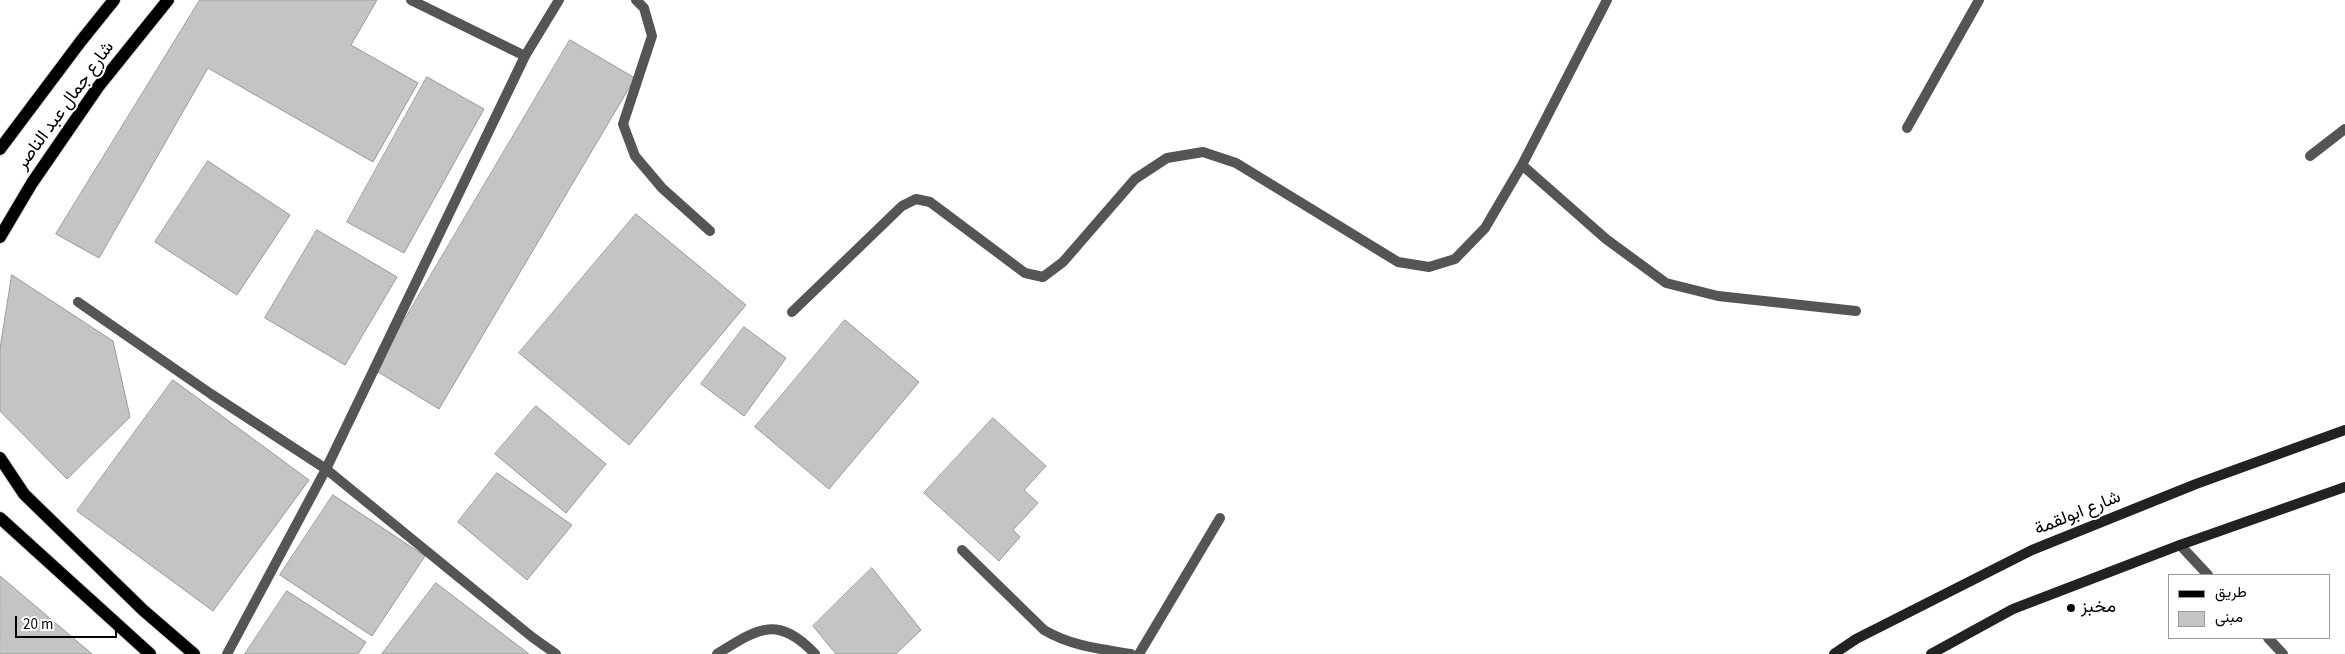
<!DOCTYPE html>
<meta charset="utf-8">
<style>
body{margin:0}
#map{position:relative;width:2345px;height:654px;overflow:hidden;background:#fff;font-family:"Source Sans 3",Vazirmatn,sans-serif}
canvas{display:block}
.legend{position:absolute;left:2168px;top:574px;width:162px;height:65px;box-sizing:border-box;background:#fff;border:1px solid #999;margin:0;padding:6px 9px;list-style:none;font-size:15px;color:#000}
.legend li{display:flex;align-items:center;gap:10px;height:25px}
.legend b{width:25px;border:1px solid #999}
.scale{position:absolute;left:15px;top:616px;width:102px;height:22px;box-sizing:border-box;border:2px solid #000;border-top:0;padding-left:6px;font-size:15px;line-height:18px;white-space:nowrap;color:#000;-webkit-text-stroke:4px #fff;paint-order:stroke}
</style>
<div id="map">
<canvas width="2345" height="654"></canvas>
<ul class="legend">
<li><b style="height:6px;background:#000"></b>طريق</li>
<li><b style="height:14px;background:#c4c4c4"></b>مبنى</li>
</ul>
<div class="scale">20 m</div>
</div>
<script>
const ctx = document.querySelector('canvas').getContext('2d');
ctx.lineJoin = 'round';
function paint(path, color) { ctx.fillStyle = color; ctx.fill(path, 'evenodd'); }
function stroke(path, color, width, dash) { ctx.strokeStyle = color; ctx.lineWidth = width; ctx.lineCap = dash ? 'butt' : 'round'; ctx.setLineDash(dash || []); ctx.stroke(path); }
function label(font, color, halo, rows, align = 'center') {
  ctx.font = font + ' "Source Sans 3",Vazirmatn,sans-serif'; ctx.lineWidth = 4; ctx.setLineDash([]); ctx.textBaseline = 'middle'; ctx.strokeStyle = halo; ctx.fillStyle = color; for (const [text, x, y, turn = 0] of rows) {
    ctx.save(); ctx.translate(x, y); ctx.rotate((+turn || 0) * Math.PI / 180); ctx.textAlign = isNaN(turn) ? turn : align; if (halo) ctx.strokeText(text, 0, 0); ctx.fillText(text, 0, 0); ctx.restore();
  }
}
const building = new Path2D(`
 M 200,0 L 377,0 L 351,45 L 418,83 L 373,162 L 208,68 L 99,258 L 56,234 Z
 M 570,40 L 635,78 L 439,409 L 375,370 Z
 M 427,77 L 484,109 L 404,253 L 347,222 Z
 M 208,161 L 290,215 L 237,295 L 155,242 Z
 M 636,214 L 746,305 L 629,445 L 519,353 Z
 M 317,230 L 397,277 L 345,365 L 265,318 Z
 M 12,275 L 113,341 L 130,417 L 67,479 L 0,411 L 0,349 Z
 M 845,320 L 919,382 L 829,489 L 755,427 Z
 M 744,327 L 786,358 L 744,416 L 701,384 Z
 M 173,380 L 309,480 L 213,611 L 77,511 Z
 M 536,406 L 606,464 L 566,513 L 495,454 Z
 M 993,418 L 1046,466 L 1024,490 L 1038,503 L 1013,530 L 1020,537 L 999,561 L 924,493 Z
 M 497,473 L 572,525 L 527,580 L 458,522 Z
 M 333,495 L 425,556 L 372,636 L 280,575 Z
 M 872,568 L 921,630 L 896,654 L 836,654 L 813,626 Z
 M 0,576 L 92,654 L 0,654 Z
 M 436,583 L 529,654 L 382,654 Z
 M 287,591 L 366,642 L 358,654 L 245,654 Z`);
paint(building, '#c4c4c4');
stroke(building, '#999', 1);
const primary = new Path2D(`
 M 0,149 L 81,41 L 114,0
 M 0,237 L 32,183 L 98,87 L 168,0
 M 0,458 L 24,494 L 143,610 L 194,654
 M 0,518 L 150,654`);
stroke(primary, '#dbdbdb', 14);
stroke(new Path2D(`
 M 411,0 L 525,56
 M 636,0 L 644,8 L 652,36 L 623,124 L 635,156 L 662,188 L 710,231
 M 1907,128 L 1979,0
 M 2310,156 L 2345,129
 M 1522,165 L 1606,239 L 1666,283 L 1718,296 L 1856,311
 M 78,302 L 211,394 L 326,469 L 532,637 L 556,654
 M 792,312 L 902,206 L 916,199 L 930,202 L 1025,273 L 1043,277 L 1063,262 L 1135,179 L 1167,158 L 1203,152 L 1236,163 L 1398,262 L 1429,267 L 1455,259 L 1485,228 L 1522,165 L 1607,0
 M 2180,545 L 2208,575
 M 962,550 L 1044,630 C 1071,646 1100,649 1131,654
 M 2268,638 L 2283,654
 M 227,654 L 326,469 L 525,56 L 559,0
 M 717,654 C 757,629 777,614 815,654
 M 1139,654 L 1220,518`), '#555', 10);
stroke(new Path2D(`
 M 1834,654 L 1856,639 L 2032,550 L 2196,484 L 2345,430
 M 1931,654 L 2013,609 L 2180,545 L 2345,487`), '#222', 10);
stroke(primary, '#000', 12);
for (const [x, y, r, color] of [
 [2071,608,5,"#000"]
]) { const dot = new Path2D(); dot.arc(x, y, r, 0, 2 * Math.PI); ctx.fillStyle = color; ctx.fill(dot); stroke(dot, '#fff', 2); }
label('18px', '#000', '#fff', [
 ["شارع جمال عبد الناصر",66,106,-54],
 ["شارع ابولقمة",2078,514,-22]
]);
label('18px', '#000', '#fff', [
 ["مخبز",2081,608]
], 'left');
</script>
